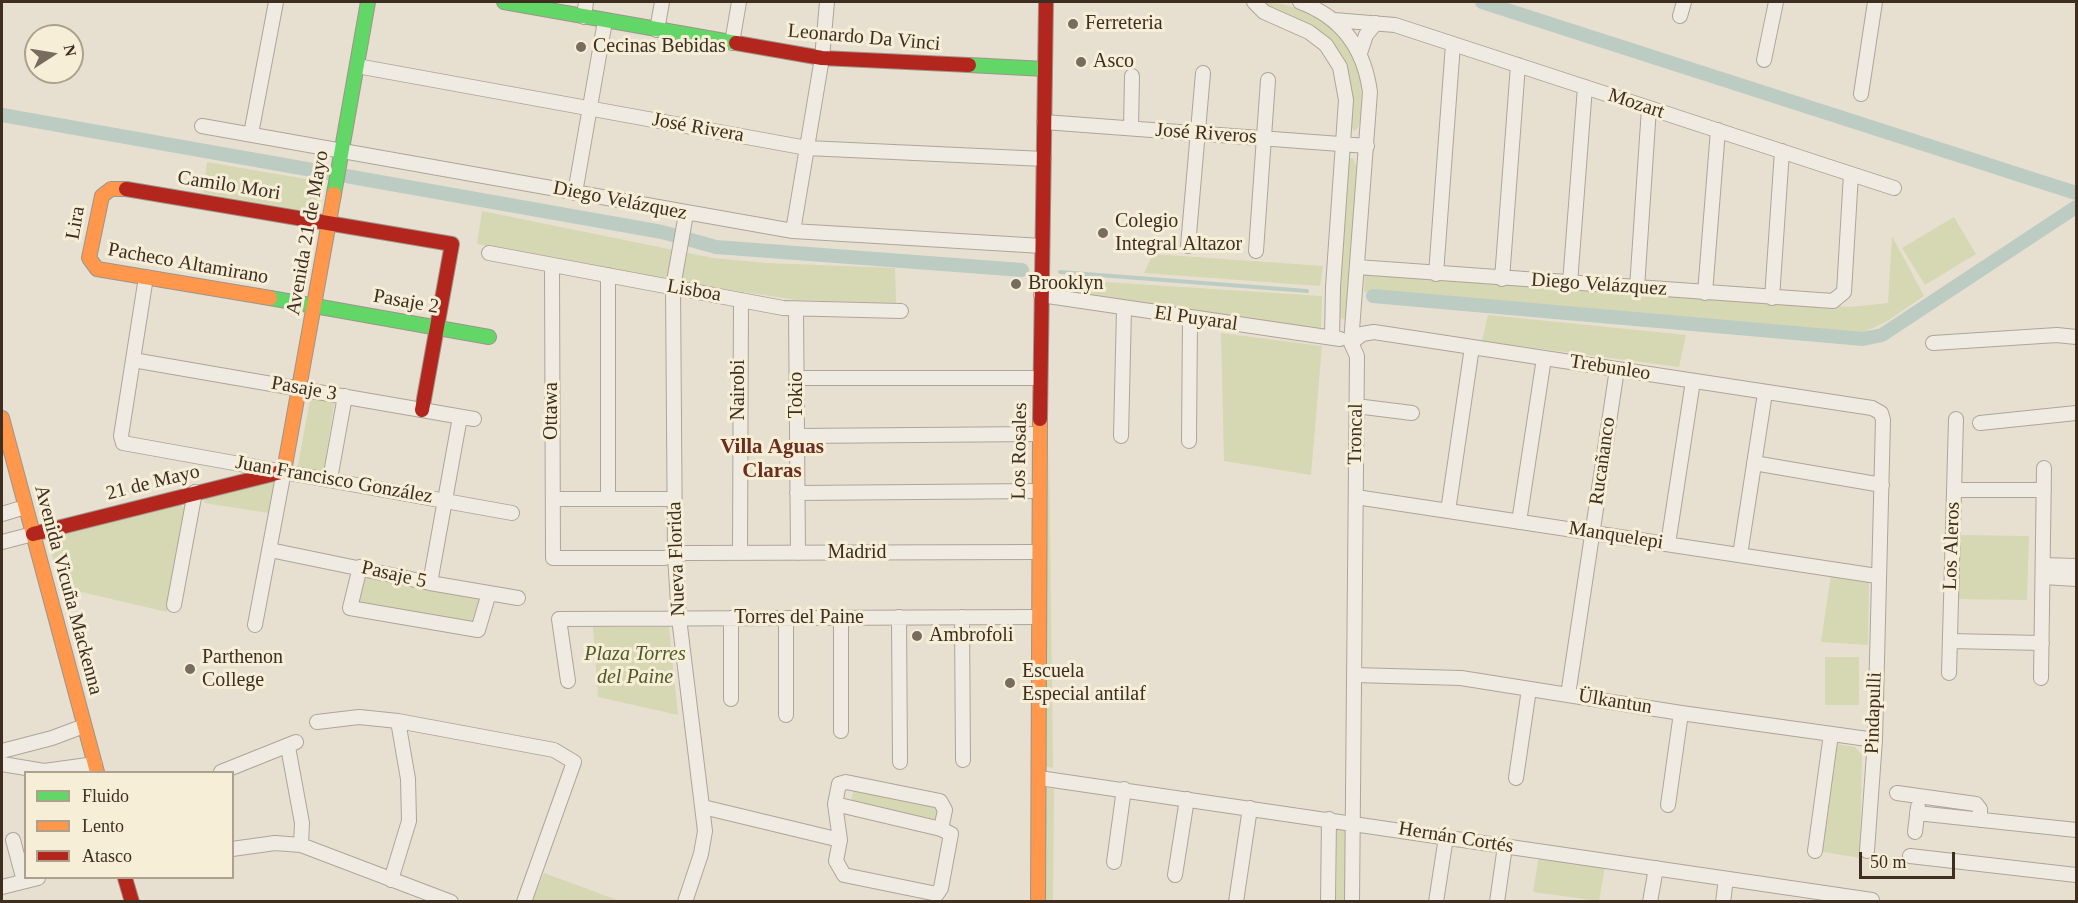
<!DOCTYPE html>
<meta charset="utf-8">
<style>
body{margin:0}
#map{position:relative;width:2078px;height:903px;overflow:hidden;background:#e7e0d1;font-family:"Times New Roman",serif}
canvas{display:block}
.frame{position:absolute;inset:0;border:3px solid #3d2e20;pointer-events:none}
.legend{position:absolute;left:24px;top:771px;width:210px;height:108px;box-sizing:border-box;background:#f7eed8;border:2px solid #ada18e;margin:0;padding:8px 10px;list-style:none;font-size:18px;color:#3d2e20}
.legend li{display:flex;align-items:center;gap:12px;height:30px}
.legend b{width:30px;border:2px solid #ada18e}
.north{position:absolute;left:24px;top:24px;width:60px;height:60px;box-sizing:border-box;background:#f7eed8;border:2px solid #ada18e;border-radius:50%;rotate:78deg;font-size:16px;font-weight:700;line-height:24px;text-align:center;color:#3d2e20}
.north::after{content:'';display:block;margin:auto;width:21px;height:27px;background:#786c5e;clip-path:polygon(50% 0,100% 100%,50% 72%,0 100%)}
.scale{position:absolute;left:1859px;top:852px;width:96px;height:27px;box-sizing:border-box;border:3px solid #3d2e20;border-top:0;padding-left:8px;font-size:18px;line-height:21px;white-space:nowrap;color:#3d2e20;-webkit-text-stroke:4px #f7eed8;paint-order:stroke}
</style>
<div id="map">
<canvas width="2078" height="903"></canvas>
<div class="frame"></div>
<ul class="legend">
<li><b style="height:8px;background:#63d668"></b>Fluido</li>
<li><b style="height:8px;background:#ff974d"></b>Lento</li>
<li><b style="height:8px;background:#b3261e"></b>Atasco</li>
</ul>
<div class="north">N</div>
<div class="scale">50 m</div>
</div>
<script>
const ctx = document.querySelector('canvas').getContext('2d');
ctx.lineJoin = 'round';
function paint(path, color) { ctx.fillStyle = color; ctx.fill(path, 'evenodd'); }
function stroke(path, color, width, dash) { ctx.strokeStyle = color; ctx.lineWidth = width; ctx.lineCap = dash ? 'butt' : 'round'; ctx.setLineDash(dash || []); ctx.stroke(path); }
function label(font, color, halo, rows, align = 'center') {
  ctx.font = font + ' "Times New Roman",serif'; ctx.lineWidth = 6; ctx.setLineDash([]); ctx.textBaseline = 'middle'; ctx.strokeStyle = halo; ctx.fillStyle = color; for (const [text, x, y, turn = 0] of rows) {
    ctx.save(); ctx.translate(x, y); ctx.rotate((+turn || 0) * Math.PI / 180); ctx.textAlign = isNaN(turn) ? turn : align; if (halo) ctx.strokeText(text, 0, 0); ctx.fillText(text, 0, 0); ctx.restore();
  }
}
paint(new Path2D(`
 M 1260,2 C 1313,2 1363,42 1362,97 C 1361,108 1363,120 1357,129 L 1354,131 L 1349,123 L 1333,51 L 1273,13 Z
 M 1350,158 L 1353,158 L 1356,166 L 1350,313 L 1344,320 L 1338,316 L 1347,165 Z
 M 207,162 L 323,182 L 318,213 L 203,193 Z
 M 482,211 L 713,258 L 766,263 L 895,268 L 896,303 L 796,300 L 678,282 L 477,244 Z
 M 1954,217 L 1976,254 L 1925,285 L 1902,248 Z
 M 1892,236 L 1924,296 L 1889,320 L 1863,333 L 1364,292 L 1365,273 L 1850,307 L 1888,303 Z
 M 1153,254 L 1323,266 L 1320,286 L 1144,273 Z
 M 1058,279 L 1322,296 L 1321,330 L 1073,298 L 1058,290 Z
 M 1488,315 L 1686,335 L 1679,367 L 1482,341 Z
 M 1221,333 L 1322,346 L 1311,475 L 1224,461 Z
 M 311,394 L 335,399 L 323,474 L 297,471 Z
 M 1049,444 L 1053,768 L 1043,766 Z
 M 276,475 L 269,513 L 204,503 L 206,493 Z
 M 181,505 L 187,510 L 167,612 L 60,587 L 48,537 Z
 M 1959,535 L 2029,536 L 2027,600 L 1955,599 Z
 M 364,573 L 482,597 L 474,624 L 357,604 Z
 M 1831,575 L 1869,580 L 1868,645 L 1821,642 Z
 M 593,627 L 669,627 L 678,715 L 598,697 Z
 M 1825,657 L 1859,657 L 1859,705 L 1825,705 Z
 M 1831,743 L 1855,747 L 1862,754 L 1860,858 L 1818,851 Z
 M 854,787 L 941,805 L 938,820 L 851,802 Z
 M 1043,787 L 1054,789 L 1053,901 L 1043,902 Z
 M 1337,830 L 1346,830 L 1345,901 L 1336,901 Z
 M 1539,856 L 1605,867 L 1599,901 L 1533,892 Z
 M 544,873 L 620,901 L 532,901 Z`), '#d6d7b3');
stroke(new Path2D(`
 M 1060,272 L 1307,291`), '#bcccc2', 4);
stroke(new Path2D(`
 M 1482,2 L 2076,193
 M 2,115 L 662,232 L 716,247 L 1022,270
 M 1373,296 L 1863,339 L 1882,335 L 2076,207`), '#bcccc2', 14);
const street = new Path2D(`
 M 1254,2 L 1264,12 L 1309,32 L 1326,45 L 1340,67 L 1346,100 L 1333,287 L 1332,338
 M 1300,2 C 1341,17 1364,48 1370,92 L 1351,343 L 1357,356 L 1352,902
 M 1680,16 L 1684,2
 M 584,17 L 586,2
 M 1334,20 L 1395,25 L 1894,188
 M 657,30 L 662,2
 M 732,43 L 739,2
 M 1360,53 L 1366,35 L 1376,23
 M 1764,60 L 1776,2
 M 357,66 L 807,148 L 1044,159
 M 1861,94 L 1875,2
 M 1044,122 L 1367,146
 M 202,126 L 793,231 L 1042,246
 M 1131,128 L 1132,76
 M 251,134 L 276,2
 M 575,193 L 605,21
 M 793,231 L 822,58 L 827,2
 M 1188,246 L 1203,73
 M 1256,251 L 1268,80
 M 489,253 L 783,308 L 901,311
 M 552,265 L 553,558 L 664,558 L 686,553 L 1039,552
 M 1357,267 L 1833,301 L 1844,292 L 1851,174
 M 1436,274 L 1453,44
 M 608,275 L 608,499
 M 146,277 L 121,436 L 123,443 L 512,513
 M 1502,279 L 1518,65
 M 1570,283 L 1585,87
 M 1637,288 L 1649,108
 M 1705,293 L 1718,130
 M 1041,295 L 1340,339
 M 1772,298 L 1782,151
 M 796,310 L 798,553
 M 1351,343 L 1362,334 L 1374,332 L 1872,408 L 1881,413 L 1883,420 L 1875,740 L 1867,851
 M 1933,343 L 2057,335 L 2076,337
 M 133,360 L 474,419
 M 797,378 L 1040,378
 M 1356,406 L 1412,413
 M 1980,423 L 2076,413
 M 797,436 L 1039,434
 M 1121,436 L 1124,309
 M 1189,441 L 1190,319
 M 1754,463 L 1882,485
 M 330,479 L 345,396
 M 1954,490 L 2044,490
 M 797,493 L 1039,491
 M 1356,497 L 1877,576
 M 553,499 L 674,499
 M 1448,511 L 1472,347
 M 2,514 L 25,507
 M 1519,522 L 1544,358
 M 2,542 L 33,534
 M 1668,544 L 1693,381
 M 270,550 L 430,583 L 518,598
 M 740,553 L 741,300
 M 1740,555 L 1765,393
 M 2043,565 L 2076,566
 M 360,567 L 350,608 L 478,630 L 489,593
 M 2043,577 L 2076,579
 M 430,583 L 460,417
 M 174,605 L 195,492
 M 899,617 L 900,762
 M 962,617 L 963,760
 M 731,618 L 731,699
 M 841,618 L 841,731
 M 255,625 L 284,471
 M 1950,641 L 2042,643
 M 1949,673 L 1956,419
 M 1354,675 L 1461,678 L 1681,713 L 1875,740
 M 2041,678 L 2044,468
 M 568,681 L 559,619 L 1039,617
 M 1568,695 L 1617,369
 M 786,715 L 786,618
 M 317,722 L 359,717 L 398,721 L 554,750 L 574,762 L 524,902
 M 288,747 L 302,823 L 301,845
 M 2,751 L 52,738 L 84,726
 M 2,764 L 44,771 L 95,764
 M 221,772 L 296,742
 M 1039,778 L 1872,900
 M 1516,778 L 1529,689
 M 1897,793 L 1976,804 L 1980,809 L 1980,820
 M 835,804 L 941,829 L 951,834 L 941,888 L 937,894 L 844,875 L 836,861 L 840,840 L 835,804 L 839,784 L 846,782 L 940,801 L 945,810 L 941,829
 M 1668,805 L 1681,713
 M 703,807 L 840,840
 M 1917,813 L 2076,830
 M 1915,832 L 1918,807
 M 13,840 L 24,881
 M 232,849 L 275,843 L 301,845 L 451,902
 M 1815,851 L 1831,734
 M 1910,856 L 2076,875
 M 1114,862 L 1124,789
 M 1175,875 L 1187,799
 M 391,880 L 409,821 L 408,779 L 398,721
 M 2,887 L 38,878
 M 685,902 L 701,854 L 705,831 L 679,618 L 675,556 L 673,287 L 686,214
 M 1236,902 L 1250,808
 M 1328,902 L 1329,819
 M 1436,902 L 1446,837
 M 1497,902 L 1505,846
 M 1650,902 L 1656,868
 M 1723,902 L 1726,879`);
const fast = new Path2D(`
 M 504,2 L 736,43
 M 969,65 L 1045,69
 M 334,194 L 368,2
 M 270,298 L 489,337`);
const slow = new Path2D(`
 M 126,189 L 111,189 L 102,196 L 89,258 L 97,269 L 270,298
 M 2,418 L 97,772
 M 281,472 L 284,471 L 334,194
 M 1038,902 L 1040,419`);
const jam = new Path2D(`
 M 736,43 L 822,58 L 969,65
 M 126,189 L 452,244 L 422,410
 M 1040,419 L 1046,2
 M 33,534 L 281,472
 M 125,878 L 132,902`);
stroke(street, '#ada599', 16);
stroke(fast, '#9c958a', 16);
stroke(slow, '#9c958a', 16);
stroke(jam, '#9c958a', 16);
stroke(street, '#efebe3', 14);
stroke(fast, '#63d668', 14);
stroke(slow, '#ff974d', 14);
stroke(jam, '#b3261e', 14);
for (const [x, y, r, color] of [
 [1073,24,6,"#786c5e"],
 [581,47,6,"#786c5e"],
 [1081,62,6,"#786c5e"],
 [1103,233,6,"#786c5e"],
 [1016,284,6,"#786c5e"],
 [917,636,6,"#786c5e"],
 [190,669,6,"#786c5e"],
 [1010,683,6,"#786c5e"]
]) { const dot = new Path2D(); dot.arc(x, y, r, 0, 2 * Math.PI); ctx.fillStyle = color; ctx.fill(dot); stroke(dot, '#f7eed8', 2); }
label('20px', '#3d2e20', '#f7eed8', [
 ["Ferreteria",1085,24],
 ["Cecinas Bebidas",593,47],
 ["Asco",1093,62],
 ["Colegio",1115,222],
 ["Integral Altazor",1115,245],
 ["Brooklyn",1028,284],
 ["Ambrofoli",929,636],
 ["Parthenon",202,658],
 ["College",202,681],
 ["Escuela",1022,672],
 ["Especial antilaf",1022,695]
], 'left');
label('20px', '#3d2e20', '#f7eed8', [
 ["Leonardo Da Vinci",864,38,5],
 ["Mozart",1636,104,18],
 ["José Rivera",698,128,10],
 ["José Riveros",1206,134,4],
 ["Camilo Mori",229,186,9],
 ["Diego Velázquez",620,201,11],
 ["Lira",76,223,-80],
 ["Avenida 21 de Mayo",308,233,-80],
 ["Pacheco Altamirano",188,264,10],
 ["Diego Velázquez",1599,285,4],
 ["Lisboa",694,291,10],
 ["Pasaje 2",406,302,10],
 ["El Puyaral",1196,319,8],
 ["Trebunleo",1610,368,9],
 ["Pasaje 3",304,389,10],
 ["Nairobi",739,390,-90],
 ["Tokio",797,395,-90],
 ["Ottawa",552,411,-90],
 ["Troncal",1356,434,-89],
 ["Los Rosales",1020,451,-89],
 ["Rucañanco",1603,461,-82],
 ["Juan Francisco González",334,480,10],
 ["21 de Mayo",153,483,-14],
 ["Manquelepi",1616,536,9],
 ["Los Aleros",1952,546,-88],
 ["Madrid",857,553],
 ["Nueva Florida",677,559,-92],
 ["Pasaje 5",394,575,13],
 ["Avenida Vicuña Mackenna",68,590,75],
 ["Torres del Paine",799,618],
 ["Ülkantun",1615,702,9],
 ["Pindapulli",1874,713,-88],
 ["Hernán Cortés",1456,838,9]
]);
label('italic 20px', '#4d5a26', '#f7eed8', [
 ["Plaza Torres",635,655],
 ["del Paine",635,678]
]);
label('bold 21px', '#6b2e1e', '#f7eed8', [
 ["Villa Aguas",772,448],
 ["Claras",772,472]
]);
</script>
